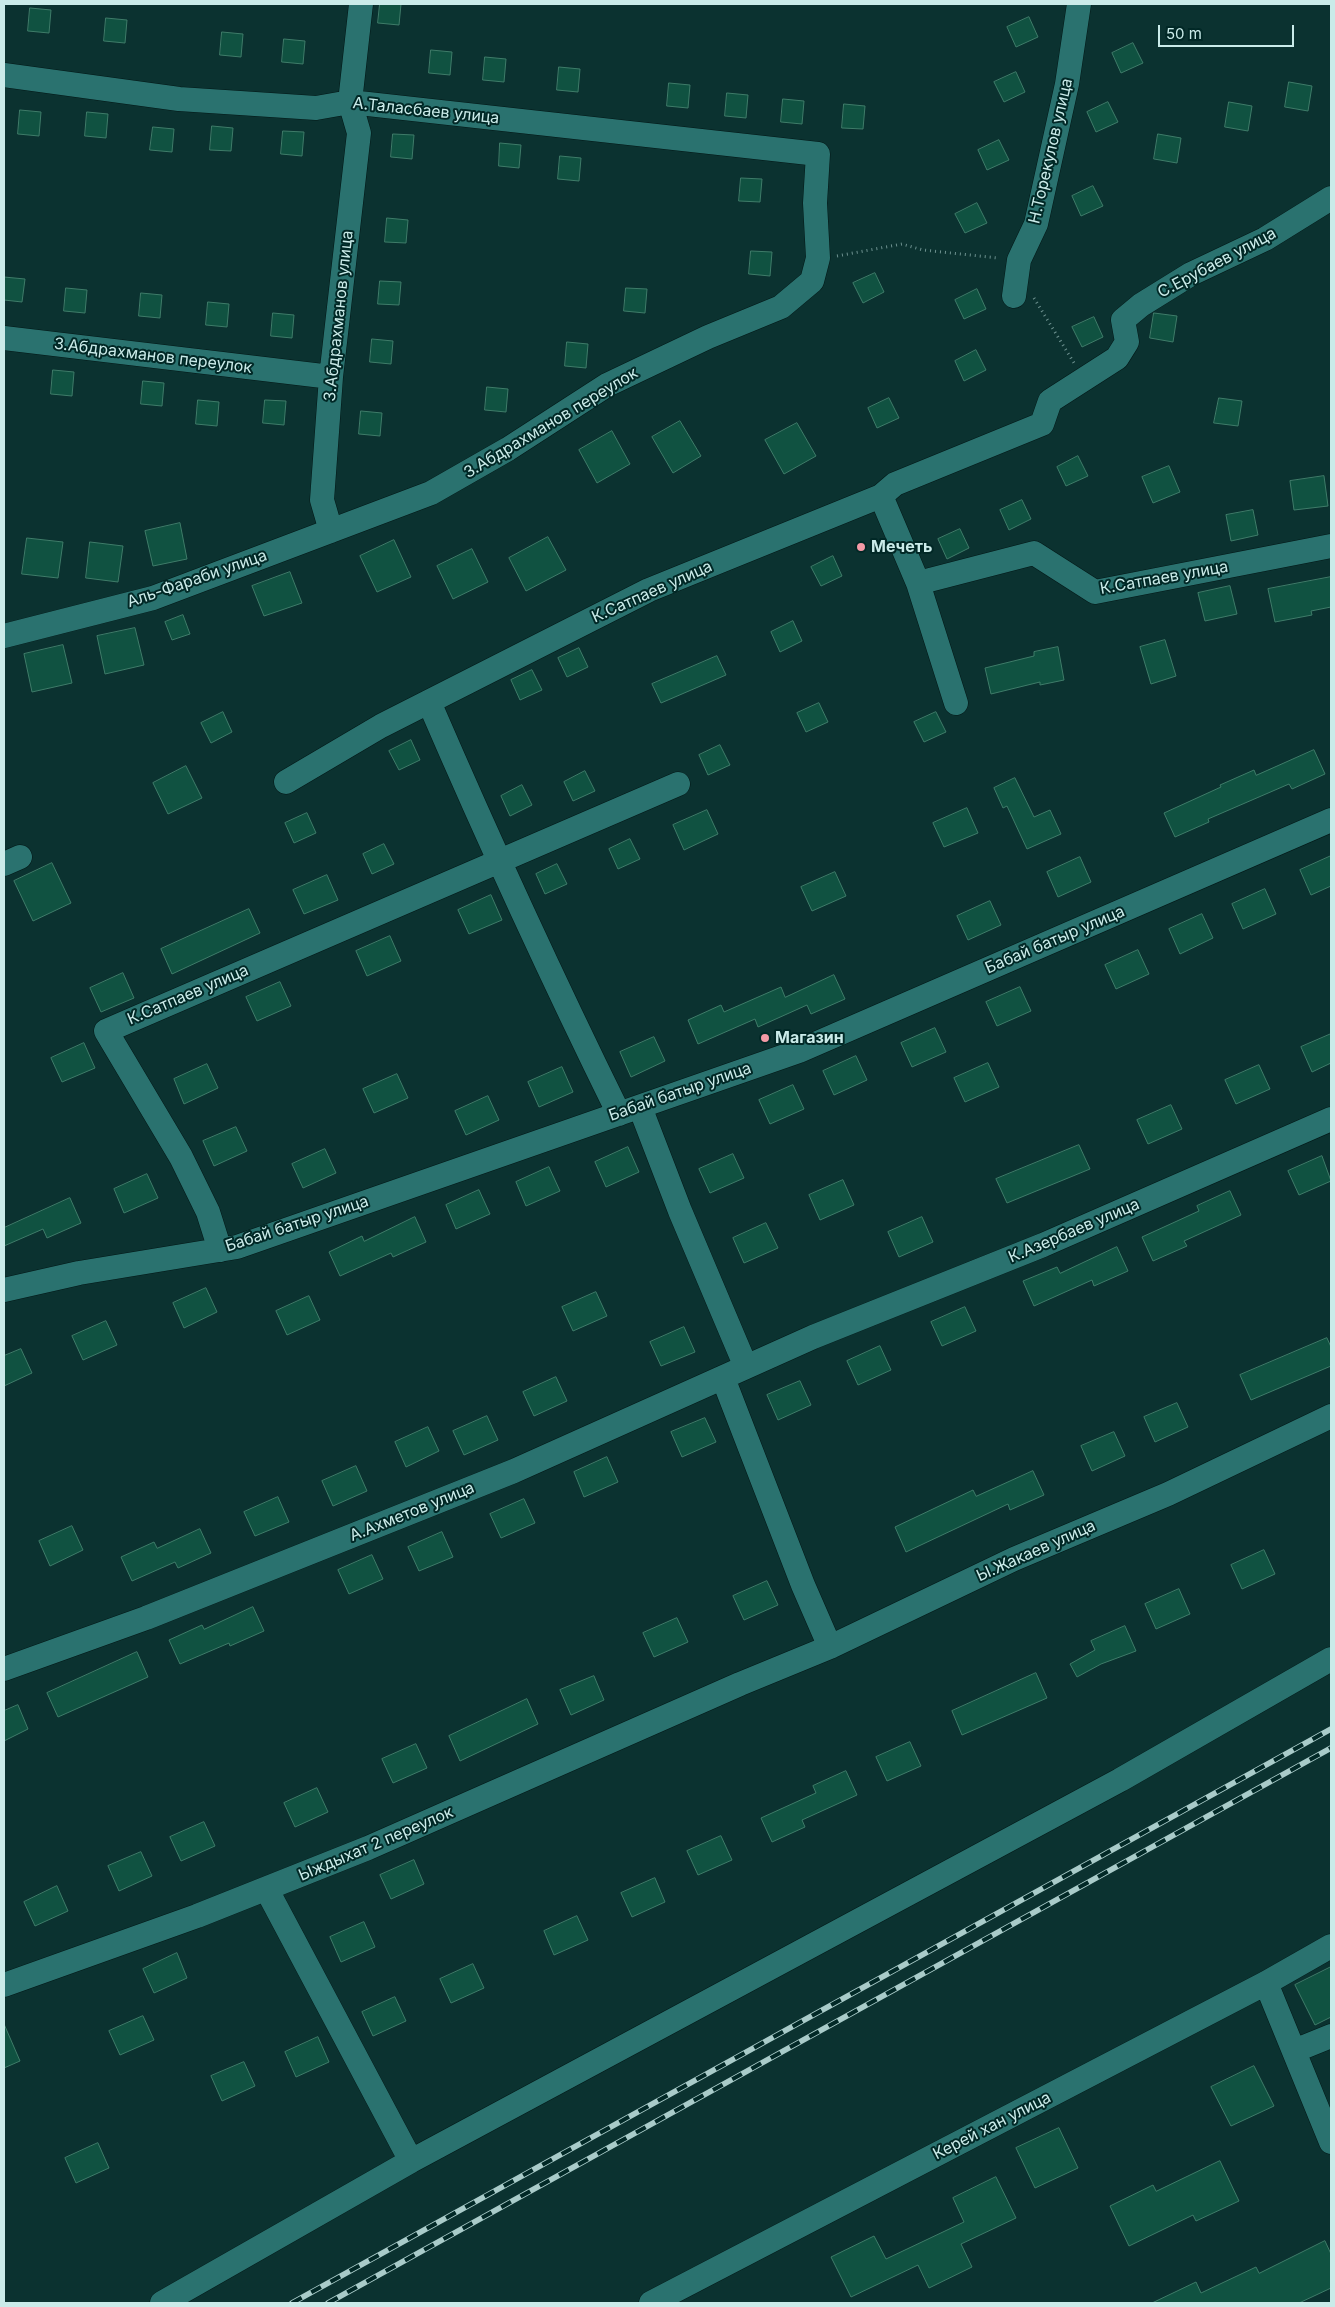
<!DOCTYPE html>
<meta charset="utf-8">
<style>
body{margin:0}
#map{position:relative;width:1335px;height:2307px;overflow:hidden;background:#0b3230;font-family:Inter,sans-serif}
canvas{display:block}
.frame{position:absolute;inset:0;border:5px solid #caebe9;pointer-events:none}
.scale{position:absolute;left:1158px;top:25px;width:136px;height:22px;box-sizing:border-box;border:2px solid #caebe9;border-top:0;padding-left:6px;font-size:15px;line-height:18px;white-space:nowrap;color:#caebe9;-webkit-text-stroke:4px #012826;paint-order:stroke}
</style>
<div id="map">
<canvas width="1335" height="2307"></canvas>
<div class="frame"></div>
<div class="scale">50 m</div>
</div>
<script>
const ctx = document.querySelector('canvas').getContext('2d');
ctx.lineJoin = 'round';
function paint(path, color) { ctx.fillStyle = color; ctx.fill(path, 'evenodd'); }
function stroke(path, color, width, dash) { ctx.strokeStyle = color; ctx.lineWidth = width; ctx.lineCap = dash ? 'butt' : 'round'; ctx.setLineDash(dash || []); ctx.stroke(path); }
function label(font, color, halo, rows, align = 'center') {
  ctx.font = font + ' Inter,sans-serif'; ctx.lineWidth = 4; ctx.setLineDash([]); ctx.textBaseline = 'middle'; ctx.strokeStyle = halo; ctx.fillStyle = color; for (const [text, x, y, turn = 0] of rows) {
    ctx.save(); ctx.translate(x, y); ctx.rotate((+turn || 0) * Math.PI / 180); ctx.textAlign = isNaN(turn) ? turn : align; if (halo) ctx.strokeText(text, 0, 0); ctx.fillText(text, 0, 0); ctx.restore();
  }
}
const building = new Path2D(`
 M 380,4 L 401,4 L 399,25 L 378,23 Z
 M 30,8 L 51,10 L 49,33 L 28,31 Z
 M 1029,17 L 1038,37 L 1016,47 L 1007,27 Z
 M 106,18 L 127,20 L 125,43 L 104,41 Z
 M 222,32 L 243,34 L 241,57 L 220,55 Z
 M 284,39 L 305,41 L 303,64 L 282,62 Z
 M 1133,43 L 1143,63 L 1121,73 L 1112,53 Z
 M 431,50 L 452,52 L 450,75 L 429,73 Z
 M 485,57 L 506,59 L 504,82 L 483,80 Z
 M 559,67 L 580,69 L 578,92 L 557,90 Z
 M 1016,72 L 1025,92 L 1004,102 L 994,82 Z
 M 1289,82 L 1312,86 L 1308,111 L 1285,107 Z
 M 669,83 L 690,85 L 688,108 L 667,106 Z
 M 727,93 L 748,95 L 746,118 L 725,116 Z
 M 783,99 L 804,101 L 802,124 L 781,122 Z
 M 1108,102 L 1118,122 L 1096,132 L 1087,112 Z
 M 1229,102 L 1252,106 L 1248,131 L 1225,127 Z
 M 844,104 L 865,106 L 863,129 L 842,128 Z
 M 20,110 L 41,112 L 39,136 L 18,134 Z
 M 87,112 L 108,114 L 106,138 L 85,136 Z
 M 212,126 L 233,128 L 231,151 L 210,150 Z
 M 153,127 L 174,129 L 172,152 L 150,150 Z
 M 283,131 L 304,132 L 302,156 L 281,154 Z
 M 393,134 L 414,135 L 412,159 L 391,157 Z
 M 1158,134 L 1181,138 L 1177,163 L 1154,159 Z
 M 999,140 L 1009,160 L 987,170 L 978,150 Z
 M 500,143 L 521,145 L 519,168 L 499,166 Z
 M 560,156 L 581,158 L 579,181 L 558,179 Z
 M 741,178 L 762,179 L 760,202 L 739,201 Z
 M 1093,186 L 1103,206 L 1081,216 L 1072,196 Z
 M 977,203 L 987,223 L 965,233 L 955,214 Z
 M 387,218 L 408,220 L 406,243 L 385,242 Z
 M 751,251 L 772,252 L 770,276 L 749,274 Z
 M 875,273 L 884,292 L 863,303 L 853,283 Z
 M 4,277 L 25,279 L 22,302 L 4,300 Z
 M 380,281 L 401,282 L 399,305 L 378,304 Z
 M 66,288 L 87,290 L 85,313 L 64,311 Z
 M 626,288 L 647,289 L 645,313 L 624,311 Z
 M 977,289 L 986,309 L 964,319 L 955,300 Z
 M 141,293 L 162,295 L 160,318 L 139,316 Z
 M 208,302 L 229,304 L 227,327 L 206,325 Z
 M 273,313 L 294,315 L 292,338 L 271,336 Z
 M 1154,313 L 1177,316 L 1173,342 L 1150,338 Z
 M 1094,317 L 1103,337 L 1082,347 L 1072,327 Z
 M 372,339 L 393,341 L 391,364 L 370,362 Z
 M 567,342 L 588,344 L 586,368 L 565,366 Z
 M 976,350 L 986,370 L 964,381 L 955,361 Z
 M 53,370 L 74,372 L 72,396 L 51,394 Z
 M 143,381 L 164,383 L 162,406 L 141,404 Z
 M 487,387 L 508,389 L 506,412 L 485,410 Z
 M 889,398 L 899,418 L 877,428 L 868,408 Z
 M 1219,398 L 1242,401 L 1238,426 L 1214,423 Z
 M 198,400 L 219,402 L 217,426 L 196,424 Z
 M 265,400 L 286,401 L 284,425 L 263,423 Z
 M 361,411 L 382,413 L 380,436 L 359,434 Z
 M 680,421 L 701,456 L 673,473 L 652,437 Z
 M 797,423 L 816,456 L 784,474 L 765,440 Z
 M 612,431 L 630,464 L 597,483 L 579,450 Z
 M 1078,456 L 1088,476 L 1066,486 L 1057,467 Z
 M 1169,466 L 1180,492 L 1153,503 L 1142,477 Z
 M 1324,476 L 1328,506 L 1294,510 L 1290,481 Z
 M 1022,500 L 1031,519 L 1009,530 L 1000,510 Z
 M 1253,510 L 1258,535 L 1231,541 L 1226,515 Z
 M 180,523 L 187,559 L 153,566 L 145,531 Z
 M 960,529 L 969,548 L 947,559 L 938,539 Z
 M 548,537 L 566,570 L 526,591 L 509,558 Z
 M 27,538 L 63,542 L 58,578 L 22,574 Z
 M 394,540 L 411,577 L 377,592 L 360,556 Z
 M 90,542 L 123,546 L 118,582 L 86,578 Z
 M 472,549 L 488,582 L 453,599 L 437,566 Z
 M 833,556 L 842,576 L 821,586 L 811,567 Z
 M 290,572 L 302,603 L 264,616 L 252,586 Z
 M 1331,577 L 1331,607 L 1311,611 L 1312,615 L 1275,622 L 1268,589 Z
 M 1230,586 L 1237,614 L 1205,621 L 1198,593 Z
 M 183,615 L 190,634 L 172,640 L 165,622 Z
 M 793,621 L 802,641 L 780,652 L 771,632 Z
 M 135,628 L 144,665 L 105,674 L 97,636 Z
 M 1165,640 L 1176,676 L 1151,684 L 1140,647 Z
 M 63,645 L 72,683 L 32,692 L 24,654 Z
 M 1058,647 L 1064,680 L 1040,685 L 1040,682 L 991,694 L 985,668 L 1034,656 L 1034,652 Z
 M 579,648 L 588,667 L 567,677 L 558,658 Z
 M 717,656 L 726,675 L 661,703 L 652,684 Z
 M 532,670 L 542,690 L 520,700 L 511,680 Z
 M 819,703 L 828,722 L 806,732 L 797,713 Z
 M 223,712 L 232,732 L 211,743 L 201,723 Z
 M 936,712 L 946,732 L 924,742 L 914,722 Z
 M 411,740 L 420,760 L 399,770 L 389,751 Z
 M 720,745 L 730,765 L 708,775 L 699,755 Z
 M 1314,750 L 1325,774 L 1292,789 L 1289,784 L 1208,819 L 1209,822 L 1175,837 L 1164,813 L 1221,787 L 1220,785 L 1254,770 L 1256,775 Z
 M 186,766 L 202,798 L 168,814 L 153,783 Z
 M 585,771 L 595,791 L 573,801 L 564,782 Z
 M 1015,778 L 1034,817 L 1050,810 L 1061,834 L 1027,849 L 1007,806 L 1003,808 L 994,788 Z
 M 522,785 L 532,805 L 510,816 L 501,796 Z
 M 967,808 L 978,833 L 944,847 L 933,823 Z
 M 707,810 L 718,834 L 684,850 L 673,825 Z
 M 307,813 L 316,833 L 294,843 L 285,823 Z
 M 630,839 L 640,859 L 618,869 L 609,849 Z
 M 384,844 L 394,864 L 372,874 L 363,854 Z
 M 1331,856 L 1331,886 L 1311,895 L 1300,870 Z
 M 1080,857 L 1091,882 L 1058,897 L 1047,872 Z
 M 52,863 L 71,903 L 33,921 L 14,881 Z
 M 557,864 L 567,884 L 545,894 L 536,874 Z
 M 835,872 L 846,896 L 812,911 L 801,887 Z
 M 327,875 L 338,900 L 304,914 L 293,890 Z
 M 1265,889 L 1276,914 L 1243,929 L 1232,904 Z
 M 491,895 L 502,920 L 469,934 L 458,910 Z
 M 990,901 L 1001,925 L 968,940 L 957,916 Z
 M 249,909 L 260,933 L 172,974 L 161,949 Z
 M 1202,914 L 1213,938 L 1180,954 L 1169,929 Z
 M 390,936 L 401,961 L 367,976 L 356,951 Z
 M 1138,950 L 1149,974 L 1116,989 L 1105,965 Z
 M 123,973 L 134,998 L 101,1012 L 90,988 Z
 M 834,975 L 845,999 L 811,1014 L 807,1005 L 758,1027 L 755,1019 L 698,1044 L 688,1020 L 721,1005 L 724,1012 L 781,987 L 785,997 Z
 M 280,982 L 291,1006 L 257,1021 L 246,997 Z
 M 1020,987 L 1031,1011 L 997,1026 L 986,1002 Z
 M 935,1028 L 946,1052 L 912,1067 L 901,1043 Z
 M 1331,1034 L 1331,1063 L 1312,1072 L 1301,1047 Z
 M 654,1037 L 665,1061 L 631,1077 L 620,1052 Z
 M 84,1043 L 95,1068 L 62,1082 L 51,1058 Z
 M 856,1056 L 867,1080 L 834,1095 L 823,1071 Z
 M 988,1063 L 999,1087 L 965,1102 L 954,1078 Z
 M 207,1064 L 218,1088 L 184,1104 L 174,1079 Z
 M 1259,1065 L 1270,1089 L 1236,1104 L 1225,1080 Z
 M 562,1067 L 573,1092 L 539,1107 L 528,1082 Z
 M 397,1074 L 408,1098 L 374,1113 L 363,1089 Z
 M 793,1085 L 804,1109 L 770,1124 L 759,1100 Z
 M 488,1096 L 499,1120 L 466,1135 L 455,1111 Z
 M 1171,1105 L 1182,1129 L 1148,1144 L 1137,1120 Z
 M 236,1127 L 247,1151 L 214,1166 L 203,1141 Z
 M 1079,1145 L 1090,1169 L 1007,1203 L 996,1179 Z
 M 628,1147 L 639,1172 L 606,1187 L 595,1162 Z
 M 325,1149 L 336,1173 L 303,1188 L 292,1164 Z
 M 733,1154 L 744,1178 L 710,1193 L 699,1169 Z
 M 1322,1156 L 1331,1181 L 1299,1195 L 1288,1171 Z
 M 549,1167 L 560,1191 L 526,1206 L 516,1182 Z
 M 147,1174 L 158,1198 L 124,1213 L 114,1189 Z
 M 843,1180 L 854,1205 L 820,1220 L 809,1195 Z
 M 479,1190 L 490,1214 L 456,1229 L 446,1205 Z
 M 1230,1191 L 1241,1215 L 1184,1241 L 1187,1246 L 1153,1261 L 1142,1237 L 1199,1211 L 1197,1206 Z
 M 70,1198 L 81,1223 L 47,1238 L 43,1229 L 4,1246 L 4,1228 Z
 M 415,1217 L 426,1242 L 393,1257 L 391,1253 L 340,1276 L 329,1252 L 362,1236 L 364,1241 Z
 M 922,1217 L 933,1242 L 899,1257 L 888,1232 Z
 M 766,1223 L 778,1248 L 744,1263 L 733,1238 Z
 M 1117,1247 L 1128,1271 L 1094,1286 L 1092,1280 L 1034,1306 L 1023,1281 L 1057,1267 L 1060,1273 Z
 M 206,1288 L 217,1312 L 184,1328 L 173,1303 Z
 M 596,1292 L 607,1316 L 573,1331 L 562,1307 Z
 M 309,1296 L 320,1320 L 287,1335 L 276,1311 Z
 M 965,1307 L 976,1331 L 942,1346 L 931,1322 Z
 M 106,1321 L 117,1345 L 83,1360 L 72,1336 Z
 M 684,1327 L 695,1352 L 661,1366 L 650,1342 Z
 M 1327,1338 L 1331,1347 L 1331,1366 L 1251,1400 L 1240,1375 Z
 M 880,1346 L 891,1370 L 858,1385 L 847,1361 Z
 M 21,1349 L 32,1373 L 4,1386 L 4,1356 Z
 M 556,1377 L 567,1401 L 534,1416 L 523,1392 Z
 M 800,1381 L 811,1405 L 778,1420 L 767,1395 Z
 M 1177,1403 L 1188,1427 L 1155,1442 L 1144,1417 Z
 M 487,1416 L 498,1440 L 464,1455 L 453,1431 Z
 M 705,1418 L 716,1442 L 682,1457 L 671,1432 Z
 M 428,1427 L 439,1451 L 406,1467 L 395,1442 Z
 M 1114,1432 L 1125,1456 L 1092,1471 L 1081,1446 Z
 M 607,1457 L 618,1482 L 584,1497 L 574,1472 Z
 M 356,1466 L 367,1491 L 333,1506 L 322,1481 Z
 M 1033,1471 L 1044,1495 L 1010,1510 L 1008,1504 L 906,1552 L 895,1527 L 973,1490 L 976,1496 Z
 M 278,1497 L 289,1522 L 255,1536 L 244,1512 Z
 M 524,1499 L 535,1523 L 501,1538 L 490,1514 Z
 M 72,1526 L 83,1550 L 50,1566 L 39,1541 Z
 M 200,1529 L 211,1553 L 178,1568 L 175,1562 L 132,1581 L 121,1557 L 154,1542 L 157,1548 Z
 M 442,1532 L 453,1557 L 419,1571 L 408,1547 Z
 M 1264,1550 L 1275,1574 L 1242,1589 L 1231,1565 Z
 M 372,1555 L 383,1579 L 349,1594 L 338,1570 Z
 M 767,1581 L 778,1605 L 744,1620 L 733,1596 Z
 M 1179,1589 L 1190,1614 L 1156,1629 L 1145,1604 Z
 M 253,1607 L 264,1631 L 230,1646 L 229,1643 L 180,1664 L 169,1640 L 202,1625 L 204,1629 Z
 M 677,1618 L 688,1642 L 654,1657 L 643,1633 Z
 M 1125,1626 L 1136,1651 L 1101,1664 L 1077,1677 L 1070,1664 L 1095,1650 L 1091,1641 Z
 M 137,1652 L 148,1677 L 58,1717 L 47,1693 Z
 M 1036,1673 L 1047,1698 L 962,1735 L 952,1711 Z
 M 594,1676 L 604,1700 L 571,1715 L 560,1690 Z
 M 527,1699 L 538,1724 L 460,1761 L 449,1736 Z
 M 18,1705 L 28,1729 L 4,1741 L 4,1711 Z
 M 910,1742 L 921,1766 L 887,1781 L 876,1757 Z
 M 416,1744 L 427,1768 L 393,1783 L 382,1759 Z
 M 846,1771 L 857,1795 L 802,1820 L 805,1827 L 772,1842 L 761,1818 L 816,1793 L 813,1786 Z
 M 317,1788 L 328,1812 L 295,1827 L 284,1803 Z
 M 204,1822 L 215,1846 L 181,1861 L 170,1837 Z
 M 721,1836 L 732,1860 L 698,1875 L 687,1851 Z
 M 141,1852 L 152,1876 L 119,1891 L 108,1866 Z
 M 414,1860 L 424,1884 L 391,1899 L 380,1875 Z
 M 655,1878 L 665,1902 L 632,1917 L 621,1893 Z
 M 57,1886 L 68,1911 L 35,1926 L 24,1902 Z
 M 577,1916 L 588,1940 L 554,1955 L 544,1931 Z
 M 364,1922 L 375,1947 L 341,1962 L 330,1937 Z
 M 177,1953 L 187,1978 L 154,1993 L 143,1969 Z
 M 473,1964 L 484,1988 L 451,2003 L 440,1979 Z
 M 1331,1967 L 1331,2017 L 1315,2025 L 1295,1985 Z
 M 395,1997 L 406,2021 L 373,2036 L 362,2012 Z
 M 143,2016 L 154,2040 L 120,2055 L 109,2031 Z
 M 4,2024 L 20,2061 L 4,2068 Z
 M 318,2037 L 329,2062 L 296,2077 L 285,2052 Z
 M 244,2062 L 255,2086 L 222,2101 L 211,2076 Z
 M 1254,2066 L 1274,2106 L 1231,2126 L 1211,2087 Z
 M 1059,2128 L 1078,2168 L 1035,2188 L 1016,2148 Z
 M 98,2143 L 109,2168 L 76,2183 L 65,2158 Z
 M 1220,2161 L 1239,2201 L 1196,2221 L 1193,2215 L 1129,2246 L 1110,2206 L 1153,2185 L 1156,2191 Z
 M 996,2177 L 1016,2218 L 961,2244 L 972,2267 L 929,2288 L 918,2265 L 851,2297 L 831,2257 L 874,2236 L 886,2259 L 964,2222 L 953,2198 Z
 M 1325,2241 L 1331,2254 L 1331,2288 L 1299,2303 L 1152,2303 L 1196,2282 L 1201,2293 L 1256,2267 L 1259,2273 Z`);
paint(building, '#105241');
stroke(building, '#3f7c69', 1);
const minor = new Path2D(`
 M 4,75 L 179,99 L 316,108 L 350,102 L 818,154 L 815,203 L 818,258 L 812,281 L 781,307 L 708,337 L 607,385 L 508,449 L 431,493 L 153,598 L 4,636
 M 1014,296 L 1019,260 L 1036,224 L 1067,84 L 1079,4
 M 4,338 L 331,377
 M 881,496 L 895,484 L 1042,424 L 1050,401 L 1117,358 L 1127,342 L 1123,320 L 1141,305 L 1191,274 L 1265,239 L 1331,198
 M 331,531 L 322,500 L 331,377 L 359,133 L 350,102 L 361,4
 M 918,583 L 956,703
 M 429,702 C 489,841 552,978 619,1114
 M 286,782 L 381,726 L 649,590 L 881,496 L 918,583 L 1034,553 L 1095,592 L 1331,546
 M 4,864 L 20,857
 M 640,1107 L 680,1211 L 746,1367
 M 220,1250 L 208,1212 L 181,1157 L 106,1031 L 678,784
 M 4,1290 L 79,1273 L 237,1247 L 799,1051 L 1331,820
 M 723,1378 L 803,1585 L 830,1647
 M 4,1669 L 146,1618 L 514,1471 L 813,1337 L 1043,1245 L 1331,1119
 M 267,1890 L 411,2161
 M 1266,1983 L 1331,2142
 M 4,1985 L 197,1916 L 368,1848 L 740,1684 L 830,1647 L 1014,1559 L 1168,1494 L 1331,1416
 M 1294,2051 L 1331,2036
 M 162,2303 L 411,2161 L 1120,1780 L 1331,1659
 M 651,2303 L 1266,1983 L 1331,1946`);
stroke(minor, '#031817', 25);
stroke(new Path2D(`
 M 837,256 L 902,244 L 923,250 L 998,258
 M 1034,298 L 1074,363`), '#6d918f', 3, [1, 4]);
stroke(minor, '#2a726f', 24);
const rail = new Path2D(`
 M 292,2303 L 1331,1729
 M 328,2303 L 1331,1748`);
stroke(rail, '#a9cbc9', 5.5);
stroke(rail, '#012826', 4, [11]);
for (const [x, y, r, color] of [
 [861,547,5,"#f49aa6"],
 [765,1038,5,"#f49aa6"]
]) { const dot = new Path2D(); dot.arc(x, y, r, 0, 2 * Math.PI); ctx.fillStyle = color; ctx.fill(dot); stroke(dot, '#012826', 2); }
label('16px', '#caebe9', '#012826', [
 ["А.Таласбаев улица",426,111,6],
 ["Н.Торекулов улица",1051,151,-77],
 ["С.Ерубаев улица",1217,263,-28],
 ["З.Абдрахманов улица",339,316,-84],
 ["З.Абдрахманов переулок",153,356,7],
 ["З.Абдрахманов переулок",551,423,-31],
 ["К.Сатпаев улица",1164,578,-10],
 ["Аль-Фараби улица",197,579,-19],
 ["К.Сатпаев улица",652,592,-24],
 ["Бабай батыр улица",1055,940,-23],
 ["К.Сатпаев улица",188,995,-23],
 ["Бабай батыр улица",680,1092,-19],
 ["Бабай батыр улица",297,1224,-18],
 ["К.Азербаев улица",1074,1231,-23],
 ["А.Ахметов улица",412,1512,-22],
 ["Ы.Жакаев улица",1036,1551,-24],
 ["Ыждыхат 2 переулок",376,1844,-23],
 ["Керей хан улица",992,2126,-27]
]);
label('bold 16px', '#caebe9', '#012826', [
 ["Мечеть",871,547],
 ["Магазин",775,1038]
], 'left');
</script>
